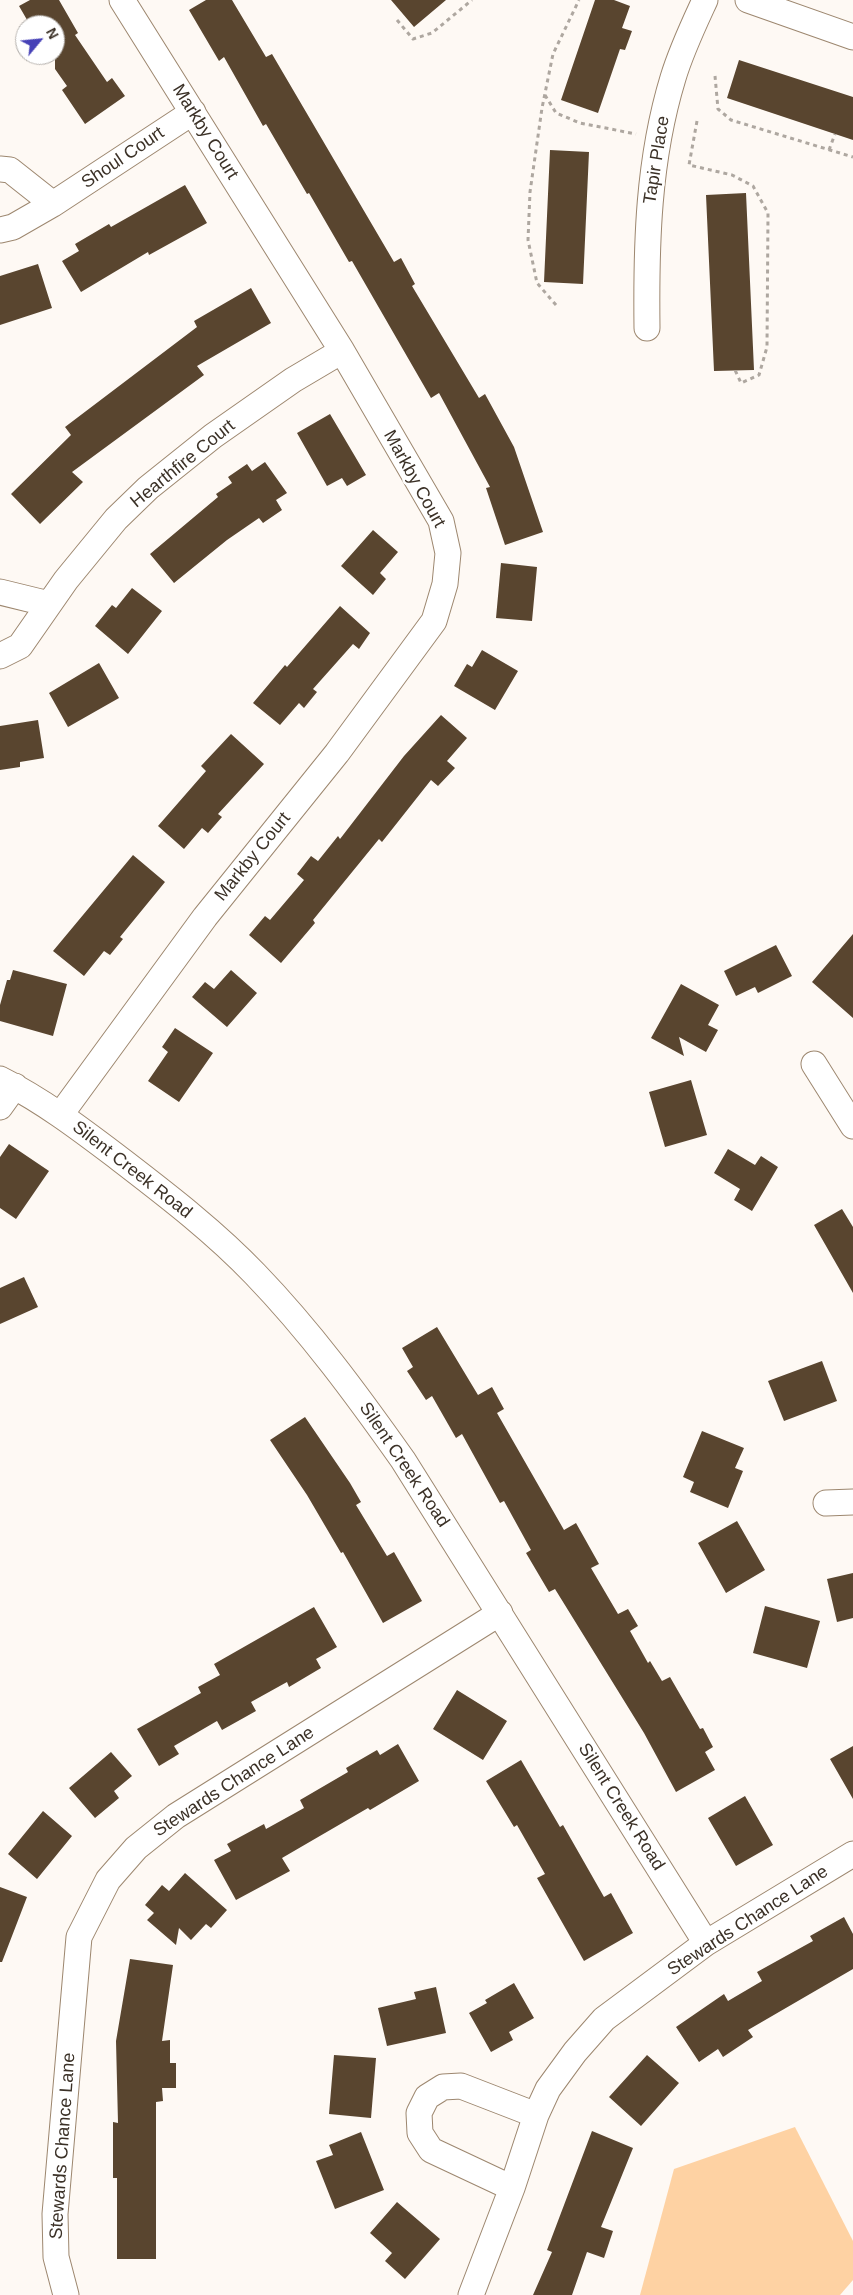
<!DOCTYPE html>
<style>
body{margin:0}
#map{position:relative;width:853px;height:2295px;overflow:hidden;background:#fef9f4;font-family:Arial,sans-serif}
canvas{display:block}
.north{position:absolute;left:15px;top:15px;width:50px;height:50px;box-sizing:border-box;background:#fff;border:1px solid #b1ada9;border-radius:50%;rotate:62deg;font-size:14px;font-weight:700;line-height:20px;text-align:center;color:#3b3127}
.north::after{content:'';display:block;margin:auto;width:18px;height:22px;background:#4641b7;clip-path:polygon(50% 0,100% 100%,50% 72%,0 100%)}
</style>
<div id="map">
<canvas width="853" height="2295"></canvas>
<div class="north">N</div>
</div>
<script>
const ctx = document.querySelector('canvas').getContext('2d');
ctx.lineJoin = 'round';
function paint(path, color) { ctx.fillStyle = color; ctx.fill(path, 'evenodd'); }
function stroke(path, color, width, dash) { ctx.strokeStyle = color; ctx.lineWidth = width; ctx.lineCap = dash ? 'butt' : 'round'; ctx.setLineDash(dash || []); ctx.stroke(path); }
function label(font, color, halo, rows, align = 'center') {
  ctx.font = font + ' Arial,sans-serif'; ctx.lineWidth = 5; ctx.setLineDash([]); ctx.textBaseline = 'middle'; ctx.strokeStyle = halo; ctx.fillStyle = color; for (const [text, x, y, turn = 0] of rows) {
    ctx.save(); ctx.translate(x, y); ctx.rotate((+turn || 0) * Math.PI / 180); ctx.textAlign = isNaN(turn) ? turn : align; if (halo) ctx.strokeText(text, 0, 0); ctx.fillText(text, 0, 0); ctx.restore();
  }
}
paint(new Path2D(`
 M 795,2127 L 853,2241 L 853,2280 L 840,2295 L 640,2295 L 674,2169 Z`), '#fed2a3');
paint(new Path2D(`
 M 30,0 L 59,0 L 78,33 L 75,35 L 107,82 L 112,78 L 125,96 L 85,124 L 62,90 L 67,86 L 55,69 L 55,25 L 30,25 L 19,6 Z
 M 206,0 L 232,0 L 266,57 L 272,54 L 394,262 L 401,258 L 415,284 L 412,286 L 479,398 L 485,394 L 514,447 L 543,532 L 505,545 L 486,488 L 490,487 L 439,393 L 431,398 L 352,261 L 349,262 L 309,193 L 307,194 L 266,124 L 263,126 L 224,57 L 219,61 L 189,10 Z
 M 391,0 L 446,0 L 414,27 Z
 M 595,0 L 614,0 L 630,6 L 622,28 L 632,31 L 625,50 L 620,49 L 598,113 L 561,100 Z
 M 739,60 L 853,97 L 853,140 L 727,98 Z
 M 550,150 L 589,152 L 583,284 L 544,282 Z
 M 185,185 L 207,223 L 149,255 L 148,252 L 81,292 L 62,261 L 79,251 L 75,244 L 109,224 L 111,227 Z
 M 746,193 L 754,370 L 714,371 L 706,195 Z
 M 38,264 L 52,308 L 0,325 L 0,276 Z
 M 251,288 L 271,323 L 197,366 L 204,375 L 72,472 L 83,482 L 40,524 L 11,494 L 71,435 L 65,427 L 197,327 L 194,321 Z
 M 330,414 L 366,475 L 347,486 L 342,478 L 327,486 L 297,433 Z
 M 265,462 L 287,493 L 276,500 L 282,510 L 263,523 L 259,518 L 227,540 L 174,583 L 150,554 L 218,497 L 216,494 L 232,483 L 228,477 L 247,464 L 252,471 Z
 M 373,530 L 398,552 L 380,573 L 386,579 L 373,595 L 341,566 Z
 M 501,563 L 537,567 L 532,621 L 496,618 Z
 M 132,588 L 162,611 L 128,654 L 95,626 L 112,605 L 116,608 Z
 M 340,606 L 370,633 L 359,649 L 353,644 L 313,689 L 317,692 L 304,708 L 299,703 L 280,725 L 253,703 L 285,665 L 287,667 Z
 M 482,650 L 518,671 L 495,710 L 454,686 L 467,664 L 472,667 Z
 M 99,663 L 119,698 L 68,727 L 49,693 Z
 M 441,715 L 467,738 L 447,761 L 455,768 L 438,786 L 431,780 L 382,842 L 379,839 L 313,920 L 315,923 L 281,963 L 249,935 L 265,916 L 270,920 L 304,880 L 297,874 L 311,856 L 318,861 L 338,836 L 340,839 L 404,756 Z
 M 38,720 L 44,758 L 20,762 L 20,767 L 0,770 L 0,726 Z
 M 231,734 L 264,764 L 218,814 L 222,817 L 208,833 L 202,828 L 184,849 L 158,826 L 206,771 L 201,766 Z
 M 133,855 L 165,882 L 120,937 L 123,939 L 110,955 L 104,951 L 84,976 L 53,951 Z
 M 853,934 L 853,1018 L 812,982 Z
 M 776,945 L 792,976 L 758,993 L 755,987 L 736,996 L 724,971 Z
 M 13,970 L 67,984 L 53,1036 L 0,1021 L 0,1005 L 7,980 L 10,980 Z
 M 231,970 L 257,993 L 227,1027 L 192,997 L 205,982 L 214,989 Z
 M 681,984 L 719,1005 L 708,1025 L 718,1030 L 706,1052 L 679,1037 L 684,1056 L 651,1038 Z
 M 175,1028 L 213,1053 L 179,1102 L 148,1081 L 168,1052 L 162,1047 Z
 M 691,1080 L 707,1135 L 665,1147 L 649,1092 Z
 M 9,1144 L 49,1171 L 16,1219 L 0,1208 L 0,1157 Z
 M 728,1149 L 755,1165 L 761,1156 L 778,1167 L 752,1211 L 734,1200 L 740,1189 L 714,1173 Z
 M 842,1209 L 853,1227 L 853,1293 L 814,1225 Z
 M 24,1277 L 38,1307 L 0,1324 L 0,1288 Z
 M 437,1327 L 478,1395 L 492,1387 L 504,1409 L 497,1413 L 564,1530 L 576,1523 L 599,1564 L 591,1568 L 618,1614 L 628,1609 L 638,1626 L 630,1631 L 648,1663 L 650,1661 L 662,1681 L 670,1677 L 700,1729 L 703,1728 L 713,1747 L 705,1752 L 715,1770 L 676,1792 L 644,1733 L 555,1589 L 549,1592 L 526,1553 L 531,1550 L 504,1501 L 500,1503 L 462,1434 L 456,1438 L 432,1396 L 426,1400 L 407,1371 L 413,1367 L 402,1348 Z
 M 822,1361 L 837,1401 L 784,1421 L 768,1381 Z
 M 305,1417 L 350,1483 L 361,1502 L 356,1505 L 387,1556 L 394,1552 L 422,1601 L 383,1623 L 343,1552 L 341,1553 L 307,1495 L 270,1440 Z
 M 702,1431 L 744,1448 L 735,1468 L 743,1471 L 728,1508 L 690,1492 L 694,1482 L 683,1477 Z
 M 737,1521 L 765,1570 L 726,1593 L 698,1543 Z
 M 853,1573 L 853,1618 L 837,1622 L 827,1579 Z
 M 765,1606 L 820,1621 L 807,1668 L 753,1653 Z
 M 314,1607 L 337,1647 L 316,1659 L 321,1668 L 289,1687 L 287,1682 L 251,1702 L 256,1711 L 222,1730 L 217,1721 L 174,1746 L 179,1754 L 159,1766 L 137,1729 L 201,1693 L 198,1687 L 220,1675 L 214,1664 Z
 M 457,1690 L 507,1721 L 483,1760 L 433,1729 Z
 M 398,1744 L 419,1781 L 370,1810 L 368,1808 L 282,1858 L 290,1871 L 236,1900 L 214,1860 L 231,1851 L 227,1844 L 264,1824 L 266,1829 L 304,1808 L 300,1800 L 348,1772 L 346,1768 L 377,1750 L 380,1755 Z
 M 853,1746 L 853,1799 L 830,1759 Z
 M 111,1752 L 132,1776 L 114,1791 L 119,1798 L 95,1818 L 69,1788 Z
 M 521,1760 L 560,1827 L 563,1825 L 604,1897 L 611,1893 L 633,1933 L 584,1961 L 537,1878 L 545,1874 L 517,1825 L 514,1827 L 486,1781 Z
 M 745,1796 L 773,1845 L 736,1866 L 708,1818 Z
 M 43,1811 L 72,1836 L 37,1879 L 8,1854 Z
 M 185,1873 L 227,1910 L 211,1928 L 206,1924 L 191,1940 L 179,1928 L 176,1945 L 147,1920 L 154,1913 L 145,1905 L 162,1885 L 169,1891 Z
 M 0,1887 L 27,1897 L 2,1962 L 0,1962 Z
 M 844,1917 L 853,1934 L 853,1969 L 748,2030 L 753,2037 L 723,2057 L 718,2049 L 699,2062 L 676,2027 L 724,1994 L 728,2001 L 762,1981 L 757,1972 L 813,1941 L 810,1936 Z
 M 130,1959 L 173,1965 L 162,2041 L 170,2040 L 170,2063 L 176,2063 L 176,2088 L 162,2088 L 163,2101 L 156,2102 L 156,2259 L 117,2259 L 117,2178 L 113,2178 L 113,2122 L 118,2123 L 116,2041 Z
 M 514,1983 L 534,2018 L 509,2032 L 513,2040 L 491,2052 L 469,2013 L 487,2003 L 485,2000 Z
 M 436,1987 L 446,2033 L 387,2046 L 378,2008 L 416,1999 L 414,1992 Z
 M 334,2055 L 376,2058 L 371,2118 L 329,2114 Z
 M 647,2055 L 679,2083 L 641,2126 L 609,2097 Z
 M 592,2131 L 633,2148 L 601,2227 L 613,2231 L 604,2258 L 587,2252 L 572,2295 L 533,2295 L 552,2252 L 547,2250 Z
 M 361,2132 L 384,2190 L 335,2209 L 316,2161 L 333,2155 L 329,2145 Z
 M 397,2202 L 440,2239 L 405,2279 L 385,2261 L 392,2253 L 370,2233 Z`), '#59452f');
const minor = new Path2D(`
 M 748,0 L 853,37
 M 0,169 L 10,170 L 53,204
 M 0,230 L 13,227 L 53,204 L 193,112
 M 647,328 C 646,244 648,160 673,78 C 681,51 693,26 705,0
 M 0,592 L 49,604
 M 0,656 L 20,646 L 66,580 L 116,519 L 148,488 L 213,436 L 293,380 L 342,351
 M 814,1064 L 853,1126
 M 0,1079 C 42,1100 79,1128 116,1156 C 164,1193 213,1230 255,1274 C 310,1331 357,1395 403,1460 L 706,1943
 M 0,1107 L 15,1086
 M 61,1114 L 205,917 L 337,753 L 434,621 L 445,584 L 448,553 L 441,521 L 342,351 L 122,0
 M 826,1503 L 853,1502
 M 512,2188 L 431,2150 L 420,2133 L 419,2113 L 427,2097 L 443,2087 L 461,2086 L 536,2115
 M 66,2295 L 56,2257 L 55,2214 L 79,1937 L 108,1880 L 136,1848 L 176,1816 L 500,1613
 M 471,2295 L 512,2188 L 536,2115 L 548,2089 L 575,2052 L 604,2019 L 706,1943 L 853,1854`);
stroke(minor, '#9d876f', 27);
stroke(new Path2D(`
 M 397,20 L 413,39 L 432,33 L 472,0
 M 715,76 L 718,109 L 731,120 L 853,157
 M 545,95 L 556,113 L 580,123 L 636,134
 M 697,121 L 689,165 L 732,175 L 753,186 L 768,213 L 767,347 L 759,375 L 741,383 L 735,370
 M 829,150 L 835,134
 M 556,305 L 537,283 L 528,240 L 530,192 L 542,108 L 553,54 L 579,0`), '#aea7a0', 3, [4, 4]);
stroke(minor, '#fff', 25);
label('18px', '#3b3127', '#fff', [
 ["Markby Court",205,132,58],
 ["Shoul Court",123,158,-34],
 ["Tapir Place",657,160,-81],
 ["Hearthfire Court",183,464,-39],
 ["Markby Court",414,479,61],
 ["Markby Court",253,857,-51],
 ["Silent Creek Road",132,1170,38],
 ["Silent Creek Road",404,1465,56],
 ["Stewards Chance Lane",234,1782,-33],
 ["Silent Creek Road",621,1807,58],
 ["Stewards Chance Lane",748,1921,-33],
 ["Stewards Chance Lane",63,2146,-86]
]);
</script>
